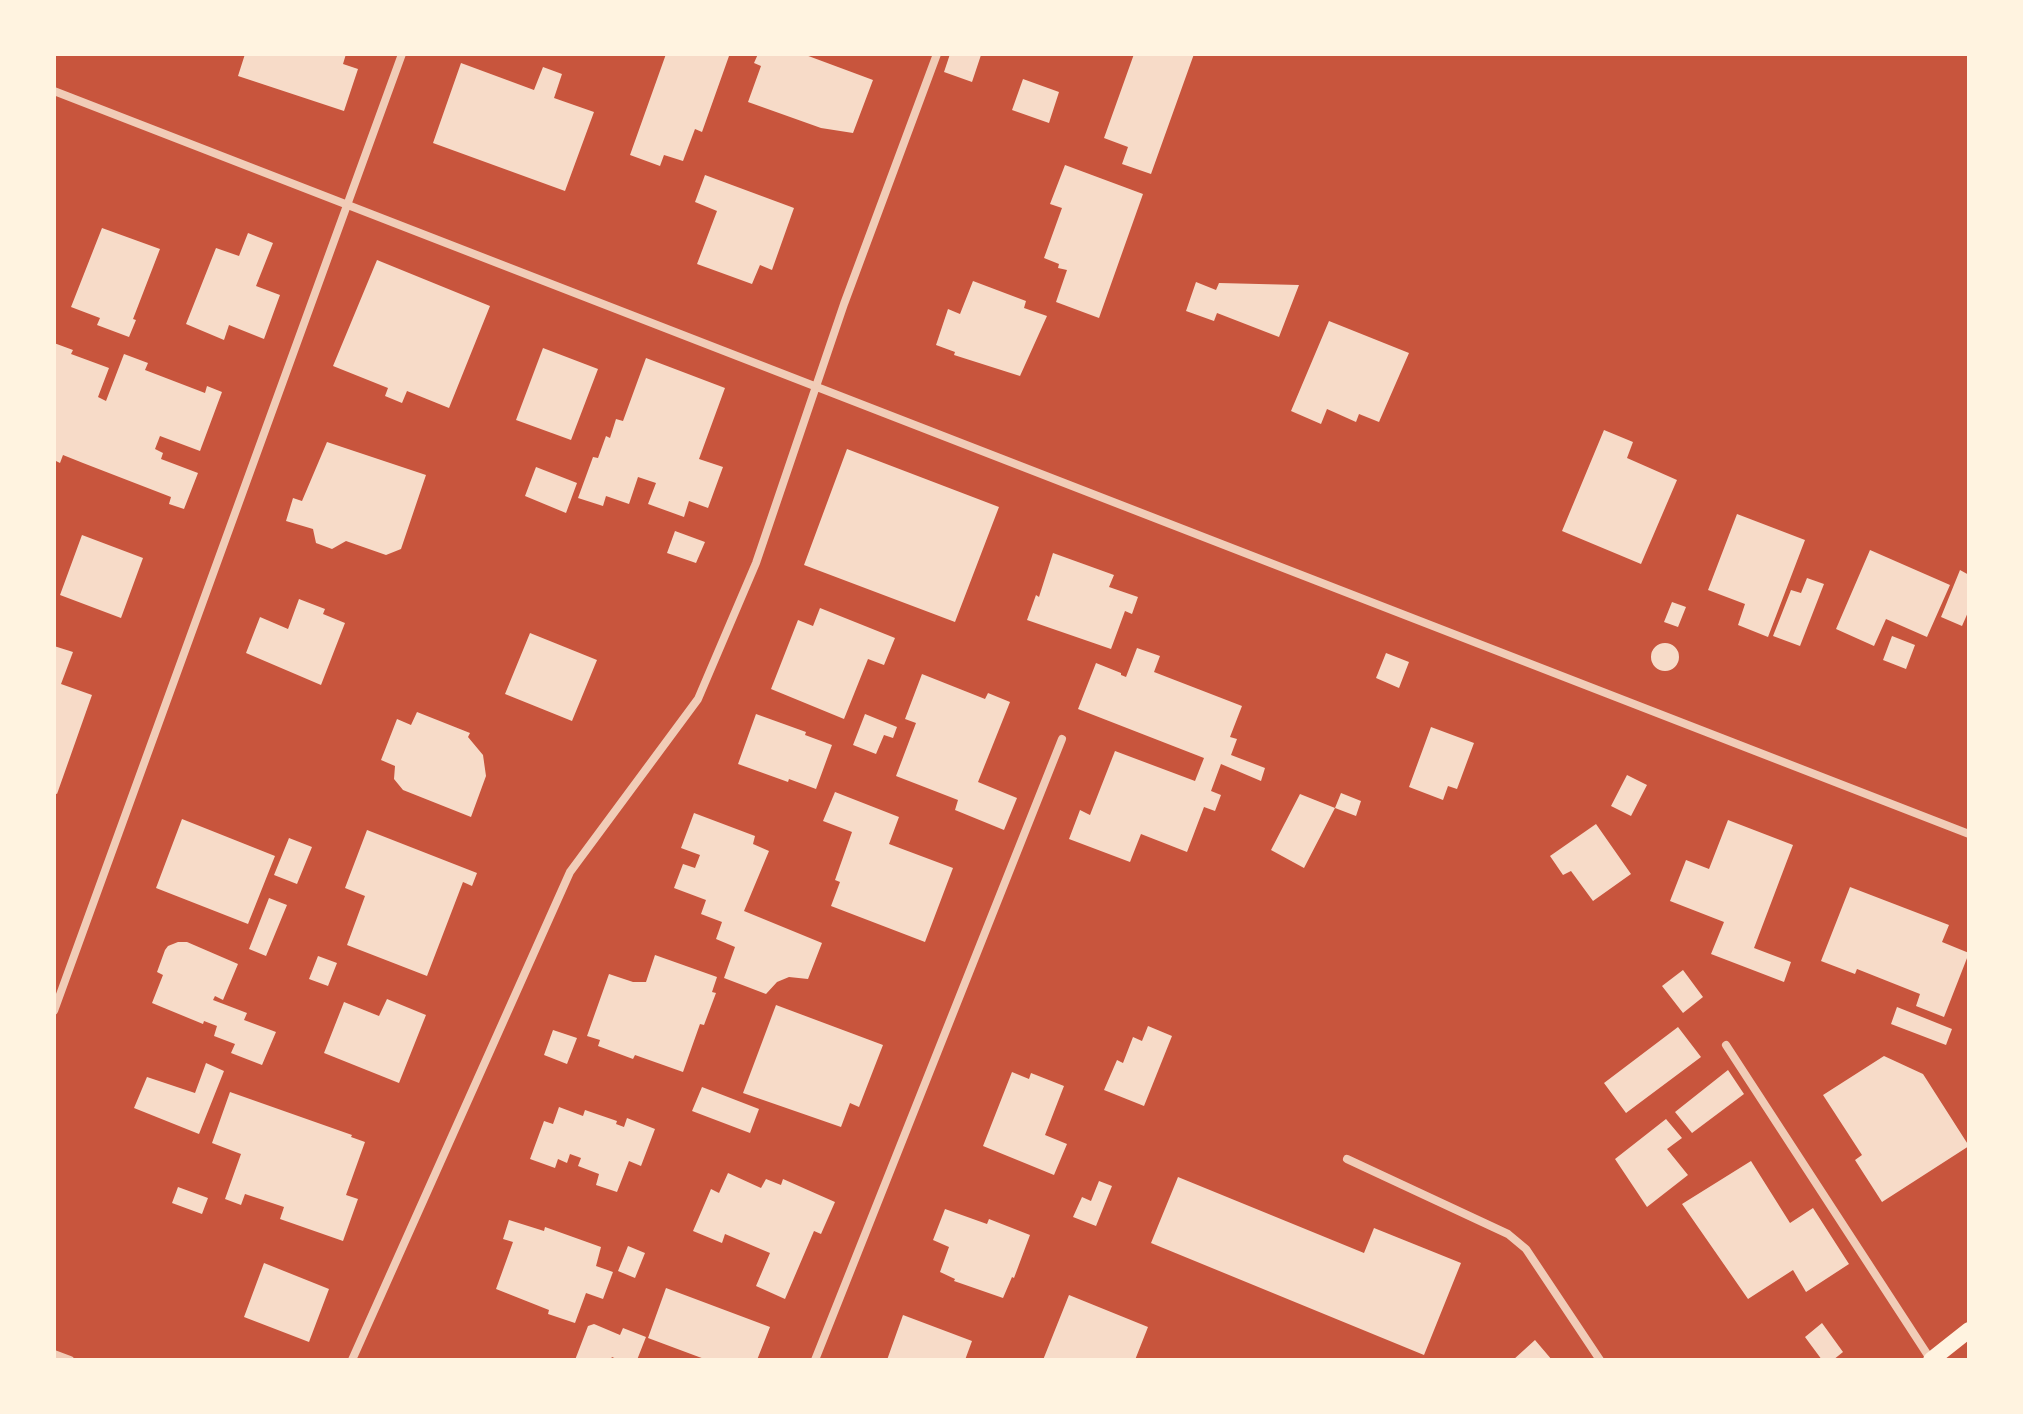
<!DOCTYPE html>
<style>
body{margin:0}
#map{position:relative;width:2023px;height:1414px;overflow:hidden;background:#c8553d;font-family:Quicksand,sans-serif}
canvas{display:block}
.frame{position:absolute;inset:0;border:56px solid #fff3e0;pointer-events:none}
</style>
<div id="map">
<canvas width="2023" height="1414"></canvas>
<div class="frame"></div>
</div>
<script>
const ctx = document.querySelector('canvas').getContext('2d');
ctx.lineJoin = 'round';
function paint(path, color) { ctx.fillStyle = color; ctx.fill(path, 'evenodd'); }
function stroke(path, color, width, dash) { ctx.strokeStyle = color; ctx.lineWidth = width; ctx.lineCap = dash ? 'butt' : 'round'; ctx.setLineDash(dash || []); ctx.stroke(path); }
paint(new Path2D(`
 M 245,54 L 346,54 L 343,64 L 358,69 L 344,111 L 238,76 Z
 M 666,54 L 722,54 L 729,56 L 702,132 L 695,129 L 683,161 L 664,155 L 660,166 L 630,155 Z
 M 758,54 L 803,54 L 873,80 L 853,133 L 821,128 L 748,102 L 761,66 L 754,63 Z
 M 950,54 L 981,55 L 972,82 L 944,72 Z
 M 1134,54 L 1194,54 L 1151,174 L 1122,164 L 1128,147 L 1104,138 Z
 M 461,63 L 534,90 L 543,67 L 562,74 L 554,98 L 594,112 L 565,191 L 433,143 Z
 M 1023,79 L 1059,92 L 1049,123 L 1012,110 Z
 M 1065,165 L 1143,194 L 1099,318 L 1056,302 L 1067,270 L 1058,268 L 1059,264 L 1044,258 L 1062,208 L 1050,204 Z
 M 705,175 L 794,208 L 772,270 L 760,265 L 752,284 L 697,264 L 717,211 L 695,202 Z
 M 102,228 L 160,249 L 133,319 L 136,320 L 129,337 L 97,325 L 100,318 L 71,307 Z
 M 248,233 L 273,243 L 256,286 L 280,295 L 264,339 L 229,325 L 224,340 L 186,324 L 216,248 L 239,256 Z
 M 377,260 L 490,306 L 449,408 L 407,391 L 402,403 L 385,396 L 388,388 L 333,366 Z
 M 973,281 L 1026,301 L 1024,308 L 1047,316 L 1020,376 L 954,355 L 955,352 L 936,345 L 948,309 L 960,314 Z
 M 1196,282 L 1216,290 L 1219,283 L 1299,285 L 1279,337 L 1217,313 L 1214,321 L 1186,311 Z
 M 1329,321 L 1409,353 L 1379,422 L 1359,414 L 1356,422 L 1327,409 L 1321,424 L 1291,411 Z
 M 54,343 L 73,350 L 71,354 L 109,368 L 98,397 L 106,401 L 124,354 L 148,363 L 145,370 L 205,393 L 207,386 L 222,392 L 200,451 L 160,436 L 155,449 L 163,453 L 161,459 L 198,473 L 184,509 L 169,504 L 171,497 L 83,463 L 63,455 L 60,463 L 54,460 Z
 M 543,348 L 598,369 L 571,440 L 516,420 Z
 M 646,358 L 725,388 L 699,459 L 723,467 L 708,508 L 689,501 L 684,517 L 648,504 L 656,483 L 638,477 L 629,504 L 606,496 L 603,506 L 578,498 L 593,457 L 598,458 L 606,436 L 610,438 L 616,419 L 623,421 Z
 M 1604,430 L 1633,442 L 1627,458 L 1677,480 L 1641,564 L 1562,531 Z
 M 327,442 L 426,475 L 401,549 L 386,555 L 346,541 L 332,549 L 316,543 L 313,529 L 286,521 L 293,498 L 302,501 Z
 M 847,449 L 999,507 L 955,622 L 804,565 Z
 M 536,467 L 577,483 L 566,513 L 525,496 Z
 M 1737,514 L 1805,540 L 1768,637 L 1738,625 L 1745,604 L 1708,590 Z
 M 675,531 L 705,542 L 696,563 L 667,553 Z
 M 82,535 L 143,558 L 121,618 L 60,595 Z
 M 1870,550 L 1950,585 L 1927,637 L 1886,619 L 1874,646 L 1836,629 Z
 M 1053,553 L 1114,575 L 1109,587 L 1138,597 L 1132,614 L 1125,611 L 1111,649 L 1027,620 L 1036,595 L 1039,597 Z
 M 1960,570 L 1969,575 L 1969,610 L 1962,626 L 1941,617 Z
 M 1807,578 L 1824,584 L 1800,646 L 1773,636 L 1791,590 L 1801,593 Z
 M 299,599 L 325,609 L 323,614 L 345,623 L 321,685 L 246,653 L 260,617 L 288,629 Z
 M 1672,602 L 1686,607 L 1678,627 L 1664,622 Z
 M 820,608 L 895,638 L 884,665 L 868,659 L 844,719 L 771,689 L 798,620 L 813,626 Z
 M 530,633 L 597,660 L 572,721 L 505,694 Z
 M 1892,636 L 1915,645 L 1906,669 L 1883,660 Z
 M1651 657a14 14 0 1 1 28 0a14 14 0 1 1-28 0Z
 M 54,646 L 73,652 L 61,684 L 92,695 L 57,794 L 54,793 Z
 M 1137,648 L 1160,656 L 1154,672 L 1242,706 L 1230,737 L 1237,739 L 1231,755 L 1265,768 L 1261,781 L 1221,764 L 1211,791 L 1221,795 L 1215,811 L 1204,807 L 1187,852 L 1141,834 L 1130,862 L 1069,839 L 1080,810 L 1090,815 L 1115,751 L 1195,781 L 1204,758 L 1078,709 L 1096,663 L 1121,673 L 1121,675 L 1126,677 Z
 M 1386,653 L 1409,662 L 1399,688 L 1376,678 Z
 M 922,674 L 985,699 L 988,693 L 1010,702 L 978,782 L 1017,798 L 1004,830 L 955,810 L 958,800 L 896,776 L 916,723 L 905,719 Z
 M 417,712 L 470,733 L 468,737 L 483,755 L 486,776 L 471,817 L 403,790 L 394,779 L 395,766 L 381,760 L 397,719 L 411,725 Z
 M 756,714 L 806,732 L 805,735 L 832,745 L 816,789 L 789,779 L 788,782 L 738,764 Z
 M 865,714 L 897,727 L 893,738 L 884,735 L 876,754 L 853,745 Z
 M 1431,727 L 1474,743 L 1457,789 L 1448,786 L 1443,800 L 1409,787 Z
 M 1627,775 L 1647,785 L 1631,816 L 1611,806 Z
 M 835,792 L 899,817 L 889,844 L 953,868 L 925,942 L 831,906 L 840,882 L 835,880 L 852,832 L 823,821 Z
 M 1341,793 L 1361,801 L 1356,816 L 1335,808 Z
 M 1300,794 L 1335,808 L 1304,868 L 1271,850 Z
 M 694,813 L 755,836 L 753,844 L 769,851 L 744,911 L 822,943 L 808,979 L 789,977 L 777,982 L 766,994 L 724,978 L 735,947 L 716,939 L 722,922 L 701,914 L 706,900 L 674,888 L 683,864 L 695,868 L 700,855 L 681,848 Z
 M 182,819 L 275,856 L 248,924 L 156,888 Z
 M 1728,820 L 1793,845 L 1754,948 L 1791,962 L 1784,982 L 1711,954 L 1724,922 L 1670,901 L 1686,860 L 1709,869 Z
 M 1596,824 L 1631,874 L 1593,901 L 1571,871 L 1563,875 L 1550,856 Z
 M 367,830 L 477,873 L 472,886 L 463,882 L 427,976 L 347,945 L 365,896 L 345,888 Z
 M 289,838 L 312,847 L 297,884 L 274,875 Z
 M 1850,887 L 1949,925 L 1942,942 L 1969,953 L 1944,1017 L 1916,1006 L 1920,994 L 1857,969 L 1855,974 L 1821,961 Z
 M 269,898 L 287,905 L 266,956 L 249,949 Z
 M 178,942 L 187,942 L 238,964 L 223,1000 L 215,996 L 213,1000 L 247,1013 L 244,1020 L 276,1032 L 262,1065 L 231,1053 L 235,1044 L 214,1036 L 217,1026 L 204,1021 L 203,1024 L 152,1003 L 163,975 L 157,972 L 165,950 L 168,946 Z
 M 655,955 L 717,977 L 712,992 L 716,993 L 704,1025 L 700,1024 L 683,1072 L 635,1055 L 633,1059 L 598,1046 L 600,1040 L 587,1036 L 609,974 L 633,982 L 646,982 Z
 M 318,956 L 337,963 L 328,986 L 309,979 Z
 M 1683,970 L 1703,997 L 1683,1013 L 1662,986 Z
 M 387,999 L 426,1015 L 399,1083 L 324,1053 L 344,1002 L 379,1016 Z
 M 776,1005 L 883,1045 L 859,1107 L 850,1103 L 841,1127 L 743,1093 Z
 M 1897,1007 L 1952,1029 L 1946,1045 L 1891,1024 Z
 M 1148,1026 L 1172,1036 L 1144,1106 L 1104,1090 L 1117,1060 L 1123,1063 L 1133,1037 L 1142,1041 Z
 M 1678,1027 L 1701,1057 L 1626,1113 L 1604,1083 Z
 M 553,1030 L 577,1038 L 567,1064 L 544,1055 Z
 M 1884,1056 L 1923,1074 L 1969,1146 L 1882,1202 L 1855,1160 L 1862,1155 L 1823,1095 Z
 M 206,1063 L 224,1071 L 199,1134 L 134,1108 L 147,1077 L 195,1093 Z
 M 1728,1070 L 1744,1094 L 1692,1133 L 1675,1112 Z
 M 1012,1072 L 1029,1079 L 1031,1073 L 1064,1086 L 1045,1135 L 1067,1144 L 1054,1175 L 983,1146 Z
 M 702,1087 L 759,1109 L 750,1133 L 692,1111 Z
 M 230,1092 L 352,1135 L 351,1137 L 365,1142 L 346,1195 L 358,1199 L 343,1241 L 280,1219 L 284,1207 L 245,1194 L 241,1205 L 225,1199 L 241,1154 L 212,1143 Z
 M 559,1107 L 583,1116 L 585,1110 L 617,1121 L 616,1124 L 624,1127 L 627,1118 L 655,1129 L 641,1166 L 629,1161 L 617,1192 L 596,1185 L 599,1174 L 578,1166 L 581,1158 L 570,1154 L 567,1163 L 558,1159 L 555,1168 L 530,1159 L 544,1121 L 553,1124 Z
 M 1666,1119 L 1682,1138 L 1667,1149 L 1688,1175 L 1647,1207 L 1615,1159 Z
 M 1751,1161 L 1790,1223 L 1813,1208 L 1849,1264 L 1806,1292 L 1793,1270 L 1748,1299 L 1682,1204 Z
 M 728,1173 L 761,1188 L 766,1179 L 781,1185 L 783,1179 L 835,1202 L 821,1234 L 814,1231 L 785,1299 L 756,1286 L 770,1253 L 725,1234 L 722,1243 L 693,1231 L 711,1189 L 719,1193 Z
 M 1178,1177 L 1364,1253 L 1374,1228 L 1461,1263 L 1424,1355 L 1151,1243 Z
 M 1099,1181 L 1112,1186 L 1096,1226 L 1073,1217 L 1082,1197 L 1091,1201 Z
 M 178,1187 L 208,1198 L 202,1214 L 172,1203 Z
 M 945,1209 L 987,1224 L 989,1219 L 1030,1235 L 1014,1278 L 1012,1277 L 1003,1298 L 954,1281 L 955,1279 L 940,1272 L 949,1247 L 933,1240 Z
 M 509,1220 L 544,1231 L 545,1227 L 601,1247 L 596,1266 L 613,1272 L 603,1299 L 586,1293 L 575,1323 L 548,1314 L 549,1310 L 496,1289 L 513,1242 L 503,1239 Z
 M 628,1246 L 645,1253 L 635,1278 L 618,1271 Z
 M 264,1263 L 329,1289 L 309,1342 L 244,1317 Z
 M 666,1288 L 770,1327 L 757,1360 L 707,1360 L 648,1338 Z
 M 1069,1295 L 1148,1327 L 1135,1360 L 1043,1360 Z
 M 903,1315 L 972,1341 L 965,1360 L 887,1360 Z
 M 1822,1323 L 1843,1352 L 1833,1360 L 1822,1360 L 1805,1337 Z
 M 594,1324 L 620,1335 L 623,1328 L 646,1337 L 637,1360 L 619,1360 L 612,1357 L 610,1360 L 575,1360 L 588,1326 Z
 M 1535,1340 L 1552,1360 L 1513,1360 Z`), '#f7dbc8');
stroke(new Path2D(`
 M 54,91 L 1969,834
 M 54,1011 L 402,54
 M 1726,1045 L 1931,1360
 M 1347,1159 L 1508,1234 L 1526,1249 L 1600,1360
 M 54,1354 L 70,1360
 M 352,1360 L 570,872 L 698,699 L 756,563 L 844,304 L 937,54
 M 815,1360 L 1062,739`), '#f1ccb7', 8);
stroke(new Path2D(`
 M 1931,1360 L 1969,1330`), '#fff3e0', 16);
</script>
